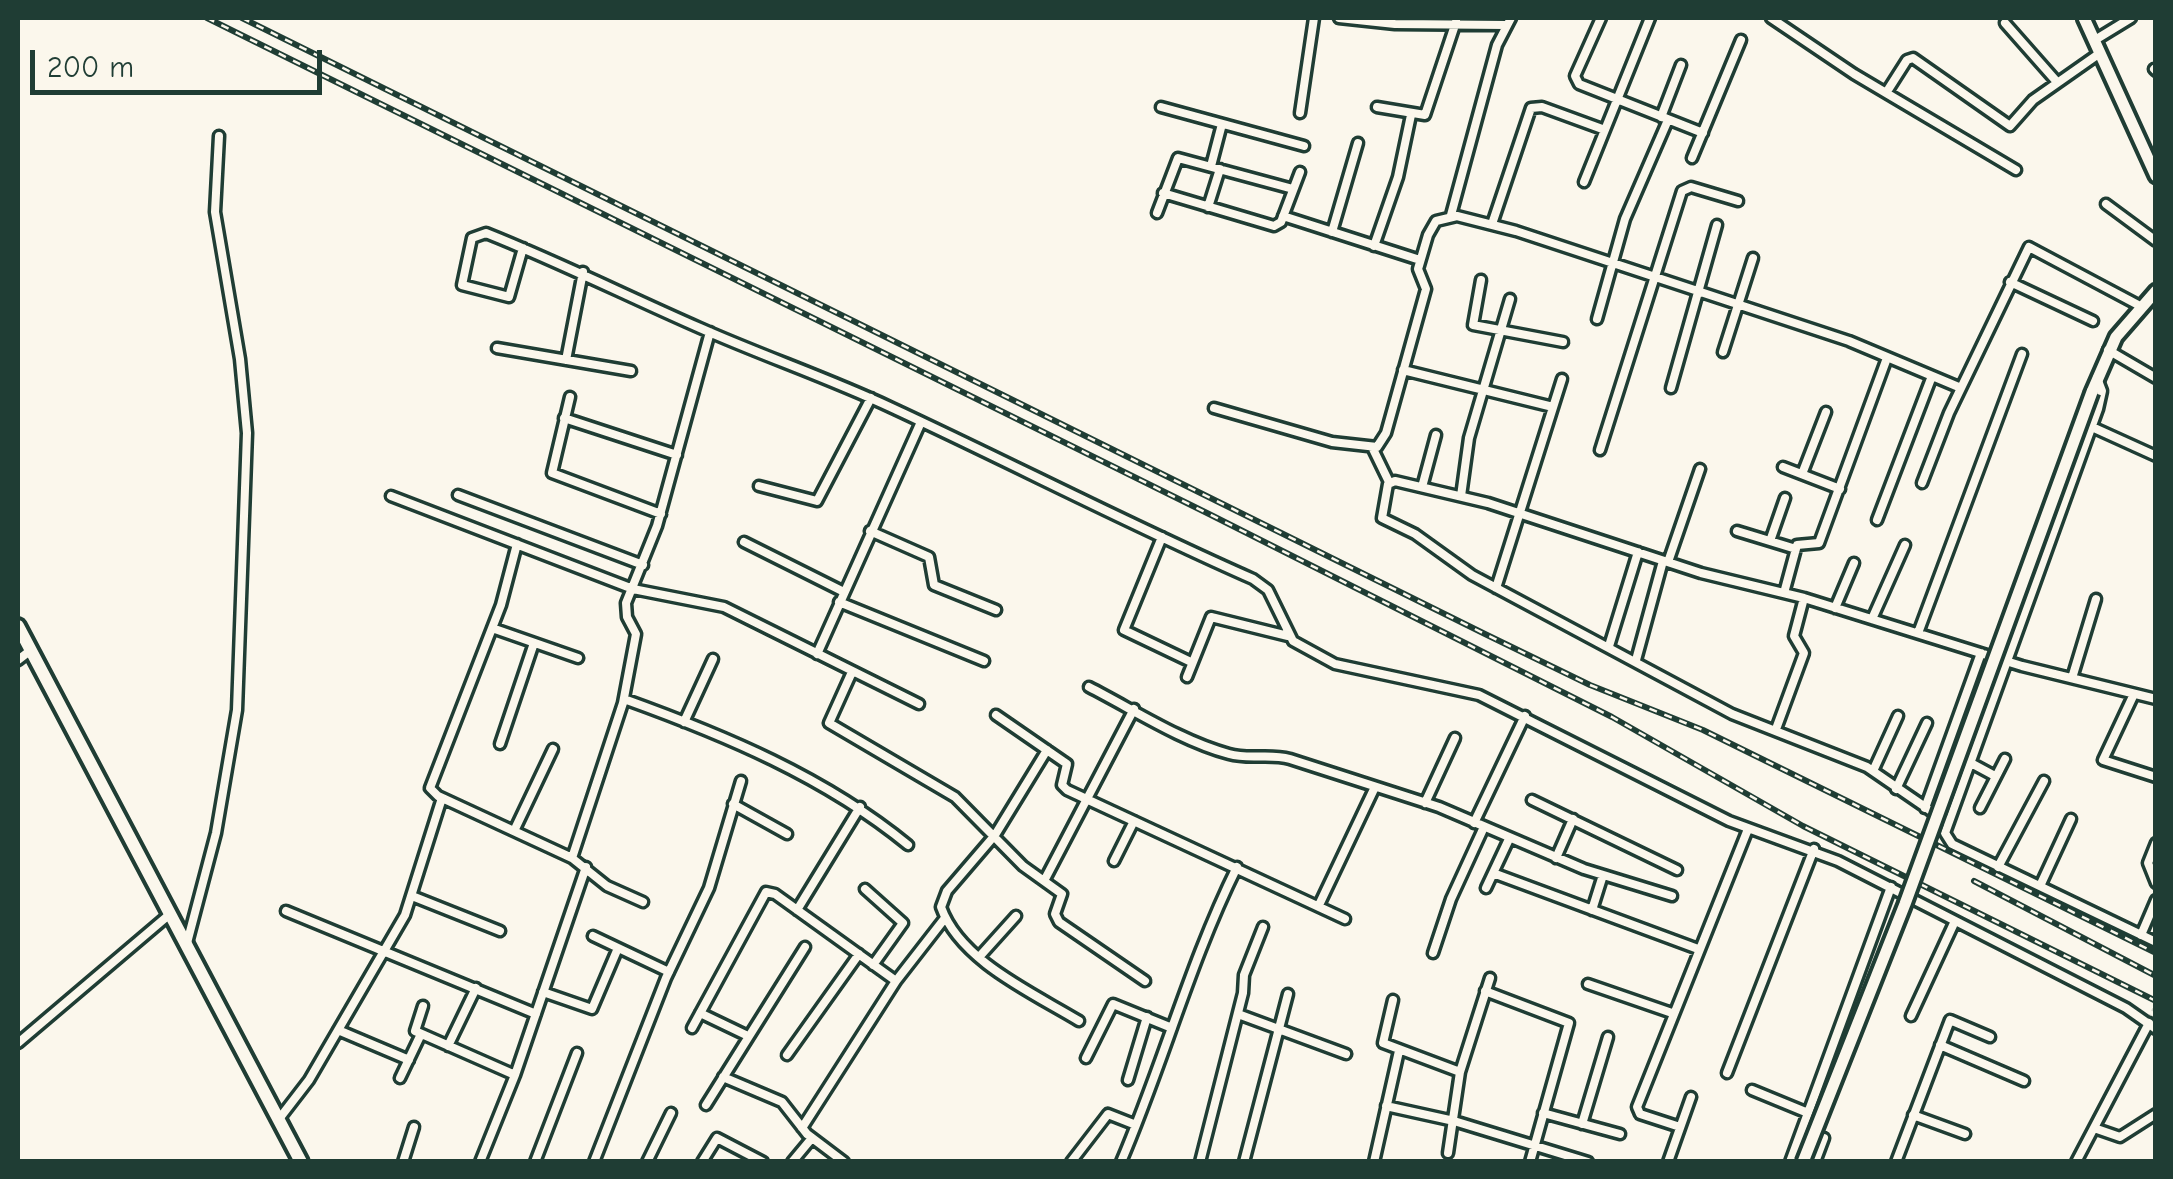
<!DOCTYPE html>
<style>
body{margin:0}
#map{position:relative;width:2173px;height:1179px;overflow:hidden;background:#fbf7ec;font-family:"Comic Neue",sans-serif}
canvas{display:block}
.frame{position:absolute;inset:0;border:20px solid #1f3d34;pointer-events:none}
.scale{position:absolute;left:30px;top:50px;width:292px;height:45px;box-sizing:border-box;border:5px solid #1f3d34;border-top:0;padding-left:12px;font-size:30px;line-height:35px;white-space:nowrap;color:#1f3d34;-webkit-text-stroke:8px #fbf7ec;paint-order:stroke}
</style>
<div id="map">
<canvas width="2173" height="1179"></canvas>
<div class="frame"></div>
<div class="scale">200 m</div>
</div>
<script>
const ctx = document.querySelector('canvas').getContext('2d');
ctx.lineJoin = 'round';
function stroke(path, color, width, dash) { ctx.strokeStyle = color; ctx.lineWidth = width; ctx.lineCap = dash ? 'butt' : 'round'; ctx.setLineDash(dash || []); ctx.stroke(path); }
stroke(new Path2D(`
 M 2149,1023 L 2156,1010`), '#cfd2c7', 8, [8, 4]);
const street = new Path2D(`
 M 1339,18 L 1395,24 L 1506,25
 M 1601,18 L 1575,76 L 1579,84 L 1703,133
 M 1771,18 L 1854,74 L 2016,170
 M 2005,23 L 2057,82
 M 2095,40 L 2131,18
 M 2154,69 L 2156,71
 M 1886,93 L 1907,60 L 1913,58 L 2010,126 L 2033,100 L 2100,53
 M 1161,107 L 1304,146
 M 1377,107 L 1425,115 L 1456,22
 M 1300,113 L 1314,18
 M 1661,117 L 1681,65
 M 1692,158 L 1741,40
 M 1211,166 L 1222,124
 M 1584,182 L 1650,18
 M 1163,193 L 1274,226 L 1281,222 L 1300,172
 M 2106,204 L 2156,241
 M 1208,207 L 1220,169
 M 1157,213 L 1178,158 L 1293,189
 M 1451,215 L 1497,45 L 1511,18
 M 1283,216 L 1420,260
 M 1492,224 L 1531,108 L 1542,107 L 1605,130
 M 1332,232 L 1358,143
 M 1374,246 L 1398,177 L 1411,115
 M 523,248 L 509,297 L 462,285 L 472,238 L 486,233 C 559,262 629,297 700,328 C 763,356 828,378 890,407 C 1011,463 1130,525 1253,579 L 1268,590 L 1293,641 L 1335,664 L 1479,695 L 1729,821 L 1838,861 L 2126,1008 L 2156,1029
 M 1481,280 L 1473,325 L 1563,342
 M 2010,282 L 2093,321
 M 1597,319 L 1625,219 L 1668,120
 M 497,348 L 631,371
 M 2108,350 L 2156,378
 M 1723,352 L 1753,258
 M 566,360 L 583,272
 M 1403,370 L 1553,407
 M 2097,378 L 2102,391 L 2098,409 L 1945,833 L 1952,844 L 2156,942
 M 1671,388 L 1717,225
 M 570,397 L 552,473 L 661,514
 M 1214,408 L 1332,442 L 1377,447 L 1386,433 L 1426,289 L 1418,269 L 1428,235 L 1436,221 L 1457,216 L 1516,231 L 1849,341 L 1961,388
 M 564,418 L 677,455
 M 2092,427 L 2156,456
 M 1373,449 L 1389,482
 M 1600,450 L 1682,191 L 1691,187 L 1738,201
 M 1783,467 L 1840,489
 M 1802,474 L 1826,412
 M 1922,483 L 1949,413 L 2029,247 L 2142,307
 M 759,486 L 817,501 L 871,398
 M 1422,487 L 1436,435
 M 458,495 L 643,565
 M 391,496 L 633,589 L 724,607 L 919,704
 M 1461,496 L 1469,438 L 1510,299
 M 1877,520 L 1932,376
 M 870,531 L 929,557 L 934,585 L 996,610
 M 1737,531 L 1796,549
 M 1162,537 L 1124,630 L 1191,662
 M 1770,541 L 1785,498
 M 744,542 L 844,592
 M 517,544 L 501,605 L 430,788 L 438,796 L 572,858 L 607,886 L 643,902
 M 1668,562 L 1700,469
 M 1496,588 L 1562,379
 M 1784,593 L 1797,545 L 1819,543 L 1887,358
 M 839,602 L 984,661
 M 1835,608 L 1854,563
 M 1872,619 L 1905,545
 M 492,628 L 578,658
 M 1918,633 L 2022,354
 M 1609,646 L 1638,552
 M 817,654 L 921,422
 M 18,660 L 31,650
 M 1636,660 L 1663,561
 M 852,672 L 829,723 L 955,797 L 1023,866 L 1062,894 L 1055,914 L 1059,922 L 1145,981
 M 1187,677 L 1211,617 L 1288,636
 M 2072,678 L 2096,599
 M 1089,687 C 1134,710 1181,741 1229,754 C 1250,760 1269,753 1290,759 L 1439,807 L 1584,869 L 1672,896
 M 2134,694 L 2103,760 L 2156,777
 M 624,699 C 724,735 825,777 908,845
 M 996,715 L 1067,764 L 1062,785 L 1067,790 L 1345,919
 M 684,722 L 713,659
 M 1776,729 L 1804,653 L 1794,636 L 1804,598
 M 500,744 L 534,643
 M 1047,750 L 995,835 L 947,891 L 941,907 C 960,961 1033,993 1079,1021
 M 1969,762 L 1995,776
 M 1873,771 L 1898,716
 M 1896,789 L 1927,723
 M 1532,800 L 1677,870
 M 1425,803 L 1455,738
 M 733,804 L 787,834
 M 1925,808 L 1981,653
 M 1980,808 L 2005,759
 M 1947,822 L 1867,767 L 1732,714 L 1472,575 L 1415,534 L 1382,518 L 1388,484 L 1395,481 L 1488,503 L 1701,573 L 1804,598 L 2022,666 L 2156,699
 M 1474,823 L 1525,716
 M 514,831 L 553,749
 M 2156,843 L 2148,863 L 2156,883
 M 572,858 L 623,703 L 636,634 L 627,617 L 626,603 L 657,526 L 710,332
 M 1556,858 L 1573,819
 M 1114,861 L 1134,821
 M 1998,867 L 2044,781
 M 1493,873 L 1698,949
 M 1044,881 L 1134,709
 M 2040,886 L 2071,819
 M 1486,888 L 1509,839
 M 865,889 L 903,923 L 873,965
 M 412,896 L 500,931
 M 1319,905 L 1375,787
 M 797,910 L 860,807
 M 1592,910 L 1603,875
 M 286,911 L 536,1014
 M 2141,935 L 2156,900
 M 593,936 L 669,972
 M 187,943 L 216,833 L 237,710 L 247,433 L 240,359 L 215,212 L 219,136
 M 1433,953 L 1451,899 L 1484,827
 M 980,956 L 1016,916
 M 1588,984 L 1672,1013
 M 1485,991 L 1569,1023 L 1530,1162
 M 543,992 L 592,1009 L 618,948
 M 1393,1000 L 1383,1043 L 1460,1072
 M 423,1006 L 415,1031 L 515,1075
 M 700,1013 L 748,1036
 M 1238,1014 L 1346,1054
 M 1911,1016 L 1955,921
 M 692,1028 L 766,892 L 775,894 L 896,981
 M 338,1030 L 409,1060
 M 18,1043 L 170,914
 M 1940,1045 L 2024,1081
 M 448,1046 L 476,988
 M 787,1055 L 859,954
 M 1086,1058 L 1113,1004 L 1172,1028
 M 1727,1073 L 1814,849
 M 723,1077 L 782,1102 L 807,1134 L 844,1162
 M 400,1078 L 421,1034
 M 1128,1080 L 1147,1017
 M 1752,1090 L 1808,1113
 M 706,1105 L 805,947
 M 1386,1106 L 1454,1121 L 1588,1162
 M 1543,1113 L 1620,1134
 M 1913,1115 L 1965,1134
 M 279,1119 L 309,1080 L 405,915 L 442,798
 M 1582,1124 L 1608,1037
 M 1680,1127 L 1640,1114 L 1637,1107 L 1748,829
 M 802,1128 L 896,981 L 945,918
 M 2094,1128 L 2120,1137 L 2156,1114
 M 1448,1153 L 1460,1072 L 1490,978
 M 403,1162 L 414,1127
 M 480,1162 L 515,1075 L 586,867
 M 535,1162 L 577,1053
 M 594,1162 L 666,978 L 709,888 L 741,781
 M 647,1162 L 671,1113
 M 702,1162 L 717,1138 L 763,1162
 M 792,1162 L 812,1138
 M 1071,1162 L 1108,1114 L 1136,1125
 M 1121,1162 C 1163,1064 1190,962 1237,867
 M 1200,1162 L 1243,993 L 1244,975 L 1263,927
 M 1244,1162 L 1288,994
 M 1374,1162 L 1399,1051
 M 1668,1162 L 1691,1097
 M 1790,1162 L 1891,887
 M 1815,1162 L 1824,1138
 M 1896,1162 L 1950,1020 L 1990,1037
 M 2076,1162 L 2149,1023`);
const secondary = new Path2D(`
 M 2084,18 L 2156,176
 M 2092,392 L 2116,337 L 2156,291`);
const primary = new Path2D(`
 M 18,626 L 301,1162`);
stroke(street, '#1f3d34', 15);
stroke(secondary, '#1f3d34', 19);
stroke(primary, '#1f3d34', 20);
stroke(street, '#fbf7ec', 8);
stroke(secondary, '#fbf7ec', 11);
stroke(primary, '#fbf7ec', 12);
const rail = new Path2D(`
 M 207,18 L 1209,514 L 1612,717 L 1803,826 L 2156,1001
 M 242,18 L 1485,634 L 1590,685 L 1703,730 L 2156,953
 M 1974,881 L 2156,976`);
stroke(rail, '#1f3d34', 6);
stroke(rail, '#fbf7ec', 2.5, [8]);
const secondaryBridge = new Path2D(`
 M 1803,1162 L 1905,904 L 2092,392`);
stroke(secondaryBridge, '#1f3d34', 19, []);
stroke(secondaryBridge, '#fbf7ec', 11);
</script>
